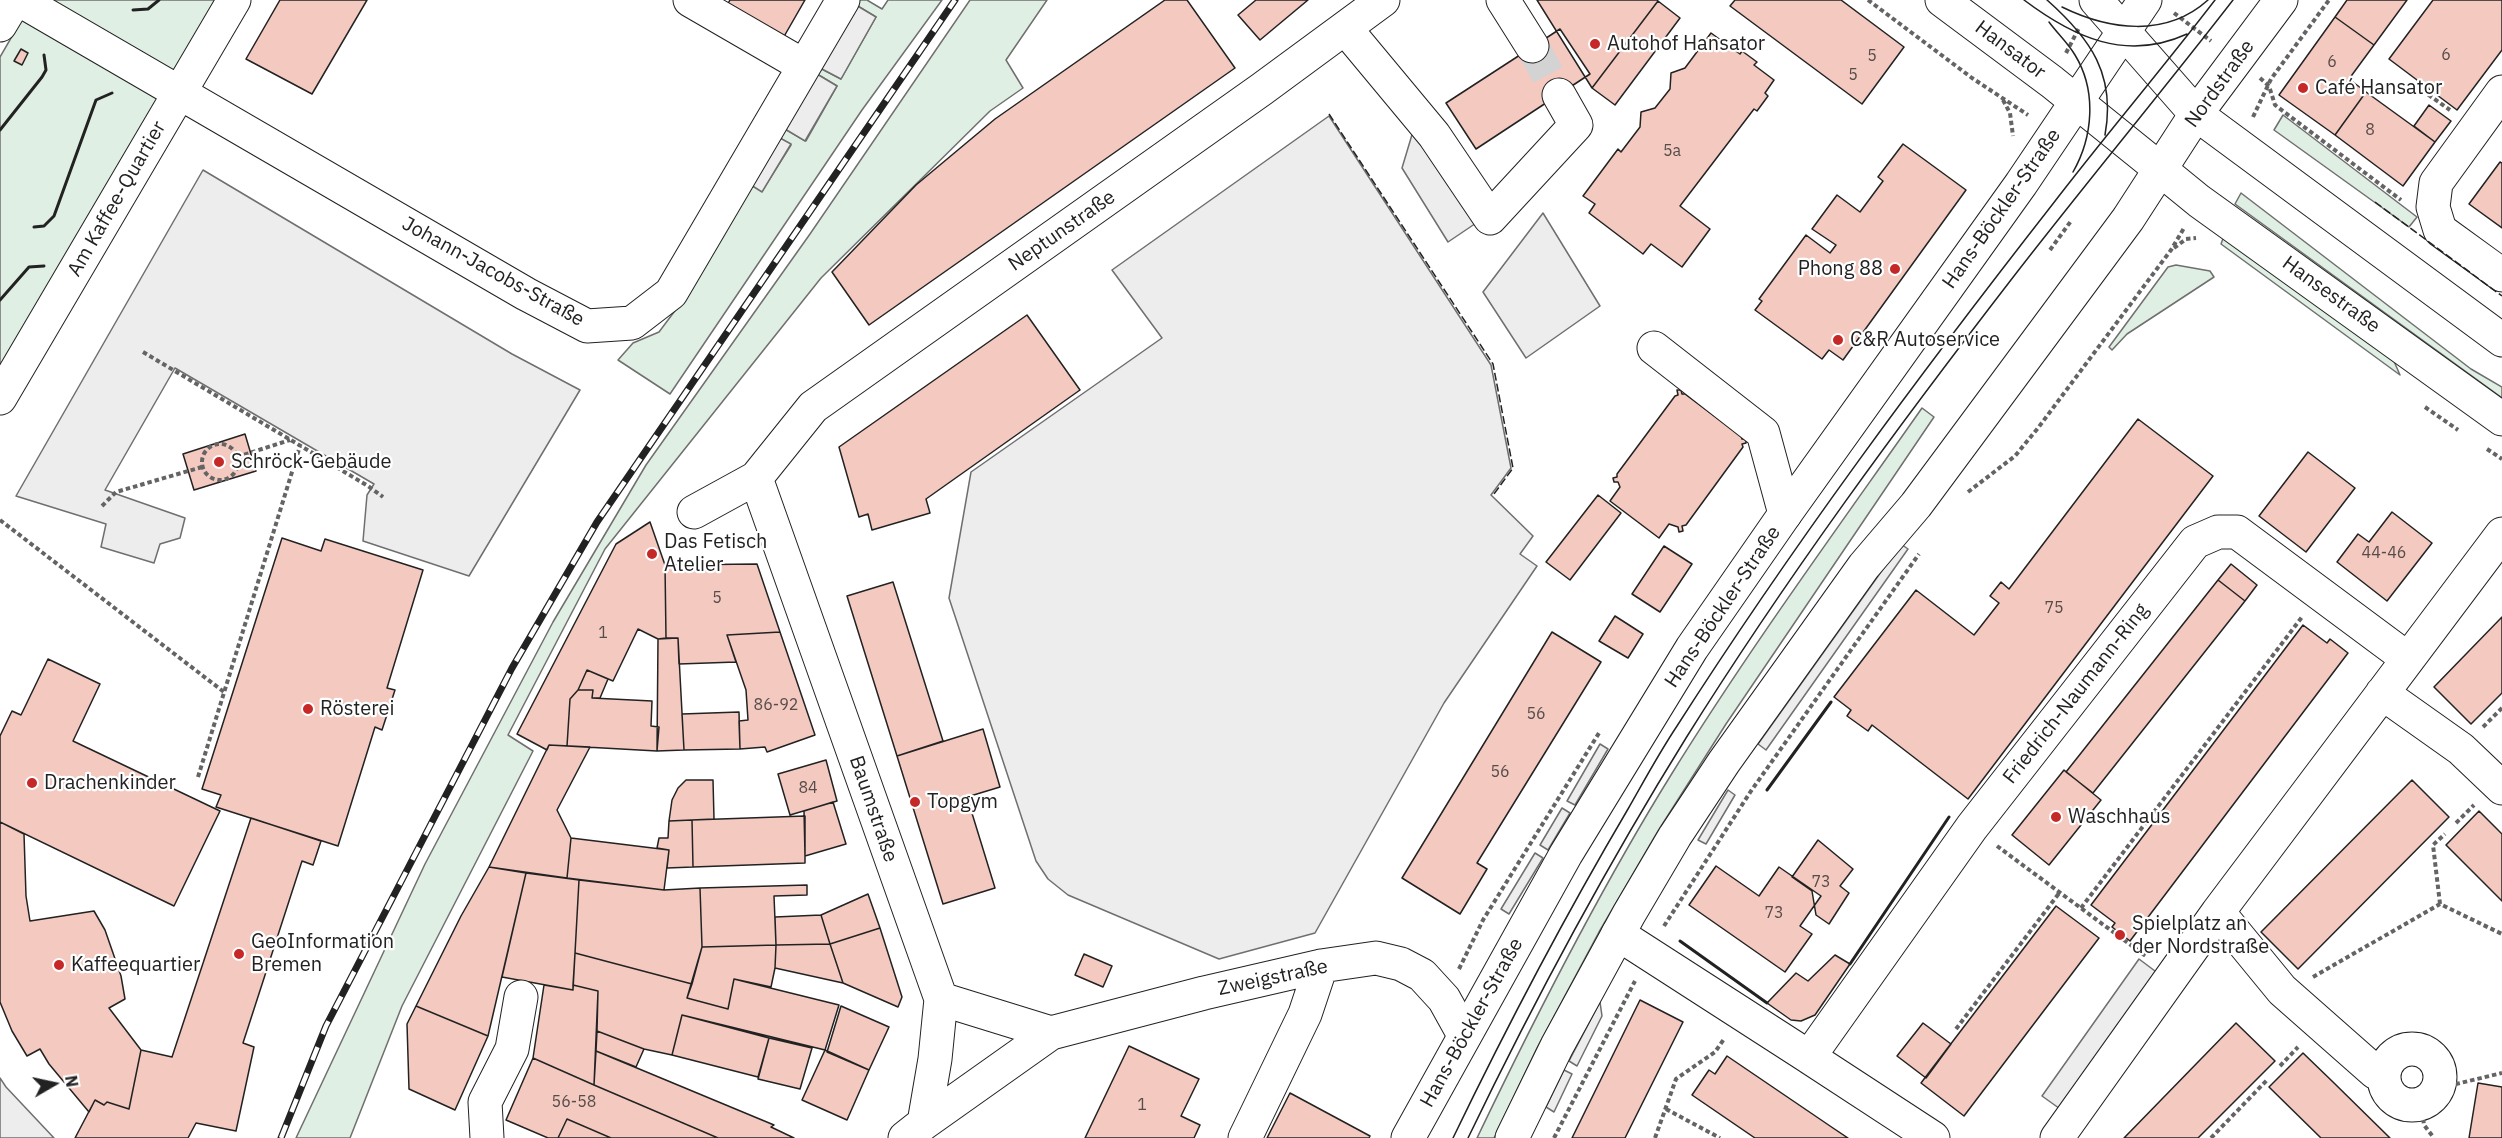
<!DOCTYPE html>
<meta charset="utf-8">
<style>
body{margin:0}
#map{position:relative;width:2502px;height:1138px;overflow:hidden;background:#fff;font-family:"IBM Plex Sans",sans-serif}
canvas{display:block}
.north{position:absolute;left:24px;top:1054px;width:60px;height:60px;-webkit-text-stroke:4px #fff;paint-order:stroke;rotate:81deg;font-size:16px;font-weight:700;line-height:24px;text-align:center;color:#222}
.north::after{content:'';display:block;margin:auto;width:21px;height:27px;background:#222;clip-path:polygon(50% 0,100% 100%,50% 72%,0 100%)}
</style>
<div id="map">
<canvas width="2502" height="1138"></canvas>
<div class="north">N</div>
</div>
<script>
const ctx = document.querySelector('canvas').getContext('2d');
ctx.lineJoin = 'round';
function paint(path, color) { ctx.fillStyle = color; ctx.fill(path, 'evenodd'); }
function stroke(path, color, width, dash) { ctx.strokeStyle = color; ctx.lineWidth = width; ctx.lineCap = dash ? 'butt' : 'round'; ctx.setLineDash(dash || []); ctx.stroke(path); }
function label(font, color, halo, rows, align = 'center') {
  ctx.font = font + ' "IBM Plex Sans",sans-serif'; ctx.lineWidth = 4.5; ctx.setLineDash([]); ctx.textBaseline = 'middle'; ctx.strokeStyle = halo; ctx.fillStyle = color; for (const [text, x, y, turn = 0] of rows) {
    ctx.save(); ctx.translate(x, y); ctx.rotate((+turn || 0) * Math.PI / 180); ctx.textAlign = isNaN(turn) ? turn : align; if (halo) ctx.strokeText(text, 0, 0); ctx.fillText(text, 0, 0); ctx.restore();
  }
}
const green = new Path2D(`
 M 33,0 L 217,0 L 0,374 L 0,57 Z
 M 859,0 L 867,0 L 882,9 L 888,0 L 942,0 L 862,110 L 670,394 L 618,360 L 633,343 L 659,332 L 683,300 L 751,185 L 762,191 L 791,145 L 780,138 L 785,129 L 806,141 L 837,86 L 817,74 L 820,68 L 841,79 L 876,17 L 856,5 Z
 M 970,0 L 1047,0 L 1006,60 L 1023,88 L 990,111 L 821,278 L 605,549 L 508,735 L 533,751 L 402,1006 L 350,1138 L 296,1138 L 425,864 L 553,622 L 646,465 L 810,234 Z
 M 2283,115 L 2417,217 L 2409,227 L 2274,130 Z
 M 2241,193 L 2471,369 L 2502,387 L 2502,398 L 2235,204 Z
 M 2224,236 L 2393,359 L 2400,375 L 2221,244 Z
 M 2176,265 L 2210,271 L 2214,277 L 2127,334 L 2112,350 L 2109,347 L 2168,267 Z
 M 1922,408 L 1934,417 L 1726,724 L 1658,831 L 1599,932 L 1537,1048 L 1494,1138 L 1477,1138 C 1536,1015 1599,891 1671,775 C 1749,649 1837,529 1922,408 Z`);
paint(green, '#e0efe3');
stroke(green, '#6f6f6f', 1.5);
const parking = new Path2D(`
 M 856,5 L 876,17 L 841,79 L 820,68 Z
 M 817,74 L 837,86 L 805,141 L 785,129 Z
 M 1420,108 L 1491,213 L 1448,242 L 1402,168 Z
 M 1329,116 L 1491,365 L 1511,468 L 1491,495 L 1533,536 L 1520,554 L 1537,566 L 1444,703 L 1315,933 L 1219,959 L 1068,895 L 1048,879 L 1036,861 L 949,598 L 971,472 L 1162,338 L 1112,270 Z
 M 780,138 L 791,144 L 762,192 L 751,185 Z
 M 203,170 L 512,354 L 580,390 L 469,576 L 363,541 L 367,495 L 374,484 L 175,368 L 105,490 L 185,518 L 180,538 L 160,544 L 154,563 L 101,547 L 106,524 L 16,496 Z
 M 1543,213 L 1600,306 L 1526,358 L 1483,292 Z
 M 1901,544 L 1908,549 L 1766,750 L 1758,744 Z
 M 1600,744 L 1608,749 L 1575,805 L 1567,801 Z
 M 1728,790 L 1735,795 L 1706,844 L 1698,840 Z
 M 1562,808 L 1570,813 L 1548,850 L 1540,845 Z
 M 1535,853 L 1543,858 L 1509,914 L 1501,909 Z
 M 2139,959 L 2159,974 L 2063,1111 L 2042,1096 Z
 M 1600,1002 L 1602,1016 L 1577,1066 L 1569,1061 Z
 M 1564,1070 L 1572,1074 L 1554,1112 L 1546,1107 Z
 M 0,1078 L 6,1087 L 54,1138 L 0,1138 Z`);
paint(parking, '#ededed');
stroke(parking, '#6f6f6f', 1.5);
const building = new Path2D(`
 M 280,0 L 367,0 L 312,94 L 246,59 Z
 M 730,0 L 805,0 L 782,40 L 726,7 Z
 M 1165,0 L 1187,0 L 1235,68 L 869,325 L 832,272 L 916,185 L 995,119 Z
 M 1256,0 L 1308,0 L 1260,40 L 1238,15 Z
 M 1537,0 L 1657,0 L 1658,1 L 1592,88 Z
 M 1735,0 L 1841,0 L 1904,47 L 1862,104 L 1730,6 Z
 M 2347,0 L 2407,0 L 2374,45 L 2335,17 Z
 M 2433,0 L 2502,0 L 2502,50 L 2457,110 L 2389,59 Z
 M 1658,1 L 1680,18 L 1615,105 L 1592,88 Z
 M 2335,17 L 2374,45 L 2349,79 L 2366,92 L 2335,135 L 2279,95 Z
 M 1560,29 L 1590,74 L 1476,149 L 1446,103 Z
 M 1711,33 L 1740,54 L 1742,51 L 1757,62 L 1754,65 L 1774,80 L 1765,93 L 1768,96 L 1757,111 L 1754,109 L 1680,206 L 1710,229 L 1682,267 L 1651,244 L 1643,254 L 1589,213 L 1595,204 L 1583,196 L 1618,149 L 1621,152 L 1640,127 L 1641,112 L 1655,108 L 1670,89 L 1671,73 L 1685,68 Z
 M 21,49 L 28,53 L 22,65 L 14,61 Z
 M 2366,92 L 2435,142 L 2403,186 L 2335,135 Z
 M 2429,105 L 2451,121 L 2435,142 L 2414,126 Z
 M 1903,144 L 1966,190 L 1843,360 L 1829,350 L 1822,359 L 1755,310 L 1762,301 L 1759,299 L 1806,235 L 1830,253 L 1836,245 L 1812,229 L 1837,195 L 1860,212 L 1883,181 L 1878,177 Z
 M 2500,162 L 2502,163 L 2502,228 L 2469,204 Z
 M 1027,315 L 1080,390 L 926,499 L 930,513 L 872,530 L 868,514 L 859,517 L 839,447 Z
 M 1677,390 L 1681,390 L 1682,394 L 1685,394 L 1741,436 L 1742,439 L 1746,439 L 1746,443 L 1742,444 L 1743,447 L 1686,525 L 1682,526 L 1683,531 L 1679,532 L 1678,527 L 1669,524 L 1659,538 L 1610,501 L 1620,487 L 1618,482 L 1614,482 L 1613,478 L 1617,477 L 1617,474 L 1675,396 L 1678,395 Z
 M 2138,419 L 2213,476 L 1968,799 L 1872,725 L 1868,731 L 1847,716 L 1851,710 L 1834,697 L 1916,590 L 1974,635 L 1999,603 L 1990,596 L 2001,582 L 2009,589 Z
 M 245,434 L 256,471 L 194,490 L 183,454 Z
 M 2308,452 L 2355,488 L 2306,552 L 2259,516 Z
 M 1598,495 L 1621,513 L 1570,580 L 1546,562 Z
 M 2392,512 L 2432,543 L 2387,601 L 2337,562 L 2358,534 L 2369,542 Z
 M 650,522 L 665,565 L 666,638 L 658,639 L 638,629 L 613,681 L 587,670 L 578,690 L 570,699 L 567,746 L 549,745 L 547,750 L 517,734 L 616,544 Z
 M 282,538 L 321,551 L 325,539 L 423,570 L 387,688 L 395,690 L 382,730 L 375,727 L 338,846 L 216,807 L 221,795 L 202,789 Z
 M 1664,546 L 1692,564 L 1660,612 L 1632,594 Z
 M 757,564 L 780,632 L 727,635 L 736,662 L 679,664 L 678,638 L 666,638 L 665,565 Z
 M 2231,564 L 2257,585 L 2245,601 L 2218,580 Z
 M 2218,580 L 2245,601 L 2093,793 L 2066,772 Z
 M 893,582 L 943,741 L 897,756 L 847,596 Z
 M 1615,616 L 1643,634 L 1628,658 L 1599,641 Z
 M 2502,617 L 2502,693 L 2471,724 L 2434,687 Z
 M 2303,625 L 2327,643 L 2330,639 L 2348,653 L 2130,941 L 2112,927 L 2115,923 L 2091,905 Z
 M 780,632 L 815,735 L 767,752 L 765,747 L 740,749 L 739,721 L 748,720 L 746,690 L 727,635 Z
 M 1552,632 L 1601,662 L 1477,863 L 1487,869 L 1460,914 L 1402,878 Z
 M 678,638 L 684,750 L 657,751 L 658,639 Z
 M 48,659 L 100,684 L 73,741 L 220,811 L 174,906 L 0,822 L 0,736 L 12,711 L 21,715 Z
 M 587,670 L 608,679 L 600,698 L 592,698 L 593,690 L 578,690 Z
 M 578,690 L 593,690 L 592,698 L 652,701 L 651,726 L 659,727 L 657,751 L 567,746 L 570,699 Z
 M 739,712 L 740,749 L 684,750 L 682,714 Z
 M 983,729 L 1000,787 L 967,797 L 995,888 L 943,904 L 897,756 Z
 M 549,745 L 590,747 L 557,810 L 571,838 L 567,878 L 489,867 Z
 M 826,760 L 837,801 L 790,815 L 778,774 Z
 M 2064,770 L 2101,800 L 2049,865 L 2012,835 Z
 M 686,780 L 713,780 L 714,819 L 669,821 L 672,800 L 678,788 Z
 M 2412,780 L 2449,817 L 2298,969 L 2261,932 Z
 M 833,802 L 846,844 L 805,856 L 804,811 Z
 M 2479,811 L 2502,834 L 2502,901 L 2446,845 Z
 M 805,816 L 805,863 L 693,867 L 692,820 Z
 M 251,818 L 321,841 L 313,865 L 302,861 L 243,1043 L 254,1047 L 236,1131 L 196,1123 L 188,1138 L 75,1138 L 95,1100 L 104,1105 L 107,1102 L 129,1109 L 141,1050 L 172,1057 Z
 M 692,820 L 693,867 L 667,868 L 669,850 L 657,848 L 659,838 L 668,838 L 669,821 Z
 M 0,822 L 24,834 L 26,896 L 30,921 L 94,911 L 105,930 L 121,976 L 125,999 L 109,1008 L 141,1050 L 129,1109 L 107,1102 L 104,1105 L 95,1100 L 89,1112 L 49,1064 L 40,1049 L 27,1056 L 12,1031 L 0,1002 Z
 M 571,838 L 669,850 L 664,890 L 567,878 Z
 M 1818,840 L 1853,869 L 1840,886 L 1849,893 L 1829,924 L 1816,915 L 1812,891 L 1792,877 Z
 M 1716,866 L 1759,896 L 1779,867 L 1821,896 L 1800,926 L 1812,934 L 1785,972 L 1689,905 Z
 M 489,867 L 526,873 L 488,1036 L 416,1006 L 461,916 Z
 M 526,873 L 579,880 L 573,990 L 502,977 Z
 M 579,880 L 664,890 L 700,888 L 702,947 L 692,984 L 575,953 Z
 M 807,885 L 807,895 L 774,896 L 776,945 L 702,947 L 700,888 Z
 M 868,894 L 880,928 L 830,944 L 821,915 Z
 M 2056,906 L 2099,938 L 1964,1116 L 1921,1083 Z
 M 821,915 L 830,944 L 776,945 L 775,917 Z
 M 880,928 L 902,997 L 898,1007 L 843,983 L 830,944 Z
 M 830,944 L 843,983 L 775,968 L 776,945 Z
 M 776,945 L 775,968 L 771,987 L 734,979 L 728,1009 L 687,998 L 702,947 Z
 M 575,953 L 692,984 L 687,998 L 728,1009 L 734,979 L 839,1005 L 825,1050 L 682,1015 L 672,1055 L 644,1049 L 597,1031 L 598,991 L 573,985 Z
 M 1084,954 L 1112,966 L 1103,987 L 1075,975 Z
 M 1835,955 L 1850,964 L 1815,1015 L 1801,1021 L 1791,1020 L 1767,1003 L 1796,973 L 1808,981 Z
 M 544,985 L 573,990 L 573,985 L 598,991 L 594,1085 L 533,1058 Z
 M 1640,1000 L 1683,1022 L 1625,1138 L 1572,1138 Z
 M 416,1006 L 488,1036 L 455,1110 L 409,1089 L 407,1024 Z
 M 841,1006 L 889,1027 L 869,1070 L 827,1052 Z
 M 682,1015 L 769,1038 L 758,1077 L 672,1055 Z
 M 1923,1023 L 1951,1044 L 1926,1078 L 1897,1056 Z
 M 2236,1023 L 2275,1061 L 2198,1138 L 2124,1138 Z
 M 597,1031 L 644,1049 L 636,1067 L 596,1051 Z
 M 769,1038 L 812,1048 L 800,1089 L 758,1079 Z
 M 1129,1046 L 1199,1079 L 1181,1116 L 1200,1125 L 1194,1138 L 1085,1138 Z
 M 825,1050 L 869,1070 L 847,1120 L 802,1100 Z
 M 596,1051 L 774,1125 L 771,1127 L 794,1138 L 718,1138 L 594,1085 Z
 M 2303,1053 L 2333,1082 L 2390,1138 L 2321,1138 L 2269,1087 Z
 M 1727,1056 L 1833,1128 L 1848,1138 L 1755,1138 L 1692,1095 L 1709,1070 L 1715,1074 Z
 M 533,1058 L 594,1085 L 718,1138 L 611,1138 L 567,1119 L 558,1138 L 548,1138 L 506,1120 Z
 M 2478,1083 L 2502,1087 L 2502,1138 L 2469,1138 Z
 M 1290,1093 L 1370,1136 L 1369,1138 L 1267,1138 Z
 M 567,1119 L 611,1138 L 558,1138 Z`);
paint(building, '#f3c9c0');
stroke(building, '#222', 1.5);
stroke(new Path2D(`
 M 1532,46 L 1559,95`), '#d3d3d3', 33, [33, 16]);
const minor = new Path2D(`
 M 20,0 L 526,294 L 587,326 L 632,323 L 671,293 L 843,0
 M 690,0 L 804,66
 M 1503,0 L 1532,46
 M 1942,0 L 2052,82 L 2161,170
 M 2096,0 L 2196,114
 M 0,25 L 15,0
 M 1345,28 L 1434,135 L 1490,218 L 1576,125 L 1559,95
 M 2502,92 L 2436,183 L 2433,207 L 2440,230 L 2502,275
 M 1654,348 L 1763,433 L 1785,514
 M 0,398 L 234,0
 M 756,478 L 941,999 L 935,1059 L 924,1123 L 905,1138
 M 694,512 L 756,478 L 813,407 L 1262,89 L 1383,0
 M 2382,693 L 2461,749 L 2502,788
 M 2218,912 L 2282,990 L 2375,1072 L 2383,1074
 M 1618,934 L 1809,1057
 M 941,999 L 1051,1033 L 1204,993 L 1321,966 L 1376,958 L 1401,964 L 1422,975 L 1444,999 L 1464,1035
 M2384 1077a28 28 0 1 1 56 0a28 28 0 1 1-56 0Z
 M 924,1123 L 1051,1033
 M 487,1138 L 485,1102 L 512,1049 L 521,997
 M 1245,1138 L 1305,1014 L 1321,966
 M 1933,1138 L 1809,1057 L 1972,827 L 2195,542 L 2218,532 L 2237,532 L 2408,659
 M 2057,1138 L 2218,912 L 2502,534`);
const major = new Path2D(`
 M 2196,114 L 2502,340
 M 2161,170 L 2199,201 L 2502,419
 M 1408,1138 L 1566,854 L 1692,648 L 1785,514 L 2021,184 L 2145,0
 M 1512,1138 L 1557,1046 L 1629,914 L 1675,836 L 1724,762 L 1864,566 L 1916,505 L 2128,219 L 2196,114 L 2281,0`);
stroke(minor, '#222', 35);
stroke(major, '#222', 35);
stroke(new Path2D(`
 M 1868,0 L 1972,78 L 2028,115
 M 2174,13 L 2211,41
 M 2066,53 L 2079,28
 M 2260,78 L 2269,86 L 2275,105 L 2401,200
 M 2416,86 L 2450,110
 M 2003,100 L 2010,113 L 2013,136
 M 2253,117 L 2271,79 L 2329,0
 M 2174,248 L 2186,239 L 2196,238
 M 2050,250 L 2071,221
 M 143,352 L 368,486 L 383,497
 M 2425,407 L 2458,430
 M202 462a18 18 0 1 1 36 0a18 18 0 1 1-36 0Z
 M 2487,449 L 2502,459
 M 237,457 L 290,440
 M 1968,492 L 2015,456 L 2038,428 L 2171,250 L 2184,228
 M 102,506 L 116,492 L 202,467
 M 0,520 L 224,692
 M 2483,727 L 2502,708
 M 198,777 L 300,446
 M 2456,823 L 2474,805
 M 1997,846 L 2147,957
 M 2440,904 L 2433,845 L 2445,834
 M 2081,908 L 2302,617
 M 1664,926 L 1751,791 L 1919,554
 M 1459,969 L 1483,920 L 1599,733
 M 2313,977 L 2440,904 L 2502,934
 M 1956,1029 L 2060,892
 M 2280,1066 L 2298,1047
 M 2441,1080 L 2456,1084 L 2502,1073
 M 2421,1104 L 2424,1125 L 2434,1138
 M 1666,1109 L 1720,1138
 M 1554,1138 L 1635,981
 M 1655,1138 L 1676,1079 L 1715,1052 L 1724,1039
 M 2211,1138 L 2268,1079`), '#646464', 4, [4.5, 3]);
stroke(minor, '#fff', 33);
stroke(major, '#fff', 33);
stroke(new Path2D(`
 M 2024,0 C 2073,37 2126,62 2187,34
 M 2047,0 C 2091,39 2116,75 2105,135
 M 2062,7 C 2109,30 2166,38 2208,0
 M 2049,22 C 2057,33 2068,43 2075,55 C 2097,91 2093,137 2073,172
 M 1453,1138 C 1507,1026 1565,916 1628,809 C 1644,781 1659,753 1677,726 C 1792,546 1920,374 2052,205 C 2105,136 2162,69 2215,0
 M 1468,1138 C 1534,1001 1606,867 1686,738 C 1786,578 1899,425 2014,276 C 2086,183 2161,93 2233,0`), '#222', 1.5);
const rail = new Path2D(`
 M 281,1138 L 326,1026 L 512,668 L 597,522 L 955,0`);
stroke(rail, '#222', 7);
stroke(rail, '#fff', 4.5, [14]);
stroke(new Path2D(`
 M 1329,114 L 1493,364 L 1513,468 L 1494,494
 M 2375,202 L 2502,296`), '#222', 1.5, [8, 3]);
stroke(new Path2D(`
 M 133,10 L 148,9 L 159,0
 M 0,130 L 42,77 L 46,70 L 44,55
 M 34,227 L 44,226 L 54,216 L 96,100 L 112,93
 M 0,300 L 29,267 L 44,266
 M 1767,790 L 1831,702
 M 1680,941 L 1767,1003
 M 1850,964 L 1949,817`), '#222', 3);
for (const [x, y, r, color] of [
 [1595,44,6,"#c62828"],
 [2303,88,6,"#c62828"],
 [1895,269,6,"#c62828"],
 [1838,340,6,"#c62828"],
 [219,462,6,"#c62828"],
 [652,554,6,"#c62828"],
 [308,709,6,"#c62828"],
 [32,783,6,"#c62828"],
 [915,802,6,"#c62828"],
 [2056,817,6,"#c62828"],
 [2120,935,6,"#c62828"],
 [239,954,6,"#c62828"],
 [59,965,6,"#c62828"]
]) { const dot = new Path2D(); dot.arc(x, y, r, 0, 2 * Math.PI); ctx.fillStyle = color; ctx.fill(dot); stroke(dot, '#fff', 2); }
label('16px', '#564c4a', null, [
 ["6",2446,55],
 ["5",1872,56],
 ["6",2332,62],
 ["5",1853,75],
 ["8",2370,130],
 ["5a",1672,151],
 ["44-46",2384,553],
 ["5",717,598],
 ["75",2054,608],
 ["1",603,633],
 ["86-92",776,705],
 ["56",1536,714],
 ["56",1500,772],
 ["84",808,788],
 ["73",1821,882],
 ["73",1774,913],
 ["56-58",574,1102],
 ["1",1142,1105]
]);
label('20px', '#222', '#fff', [
 ["Autohof Hansator",1607,44],
 ["Café Hansator",2315,88],
 ["Phong 88",1883,269,"right"],
 ["C&R Autoservice",1850,340],
 ["Schröck-Gebäude",231,462],
 ["Das Fetisch",664,542],
 ["Atelier",664,565],
 ["Rösterei",320,709],
 ["Drachenkinder",44,783],
 ["Topgym",927,802],
 ["Waschhaus",2068,817],
 ["Spielplatz an",2132,924],
 ["der Nordstraße",2132,947],
 ["GeoInformation",251,942],
 ["Bremen",251,965],
 ["Kaffeequartier",71,965]
], 'left');
label('20px', '#222', '#fff', [
 ["Hansator",2010,50,37],
 ["Nordstraße",2220,84,-54],
 ["Am Kaffee-Quartier",117,199,-60],
 ["Hans-Böckler-Straße",2002,209,-55],
 ["Neptunstraße",1062,231,-35],
 ["Johann-Jacobs-Straße",493,272,29],
 ["Hansestraße",2331,295,36],
 ["Hans-Böckler-Straße",1723,607,-56],
 ["Friedrich-Naumann-Ring",2076,694,-52],
 ["Baumstraße",873,809,71],
 ["Zweigstraße",1273,978,-12],
 ["Hans-Böckler-Straße",1472,1023,-61]
]);
</script>
